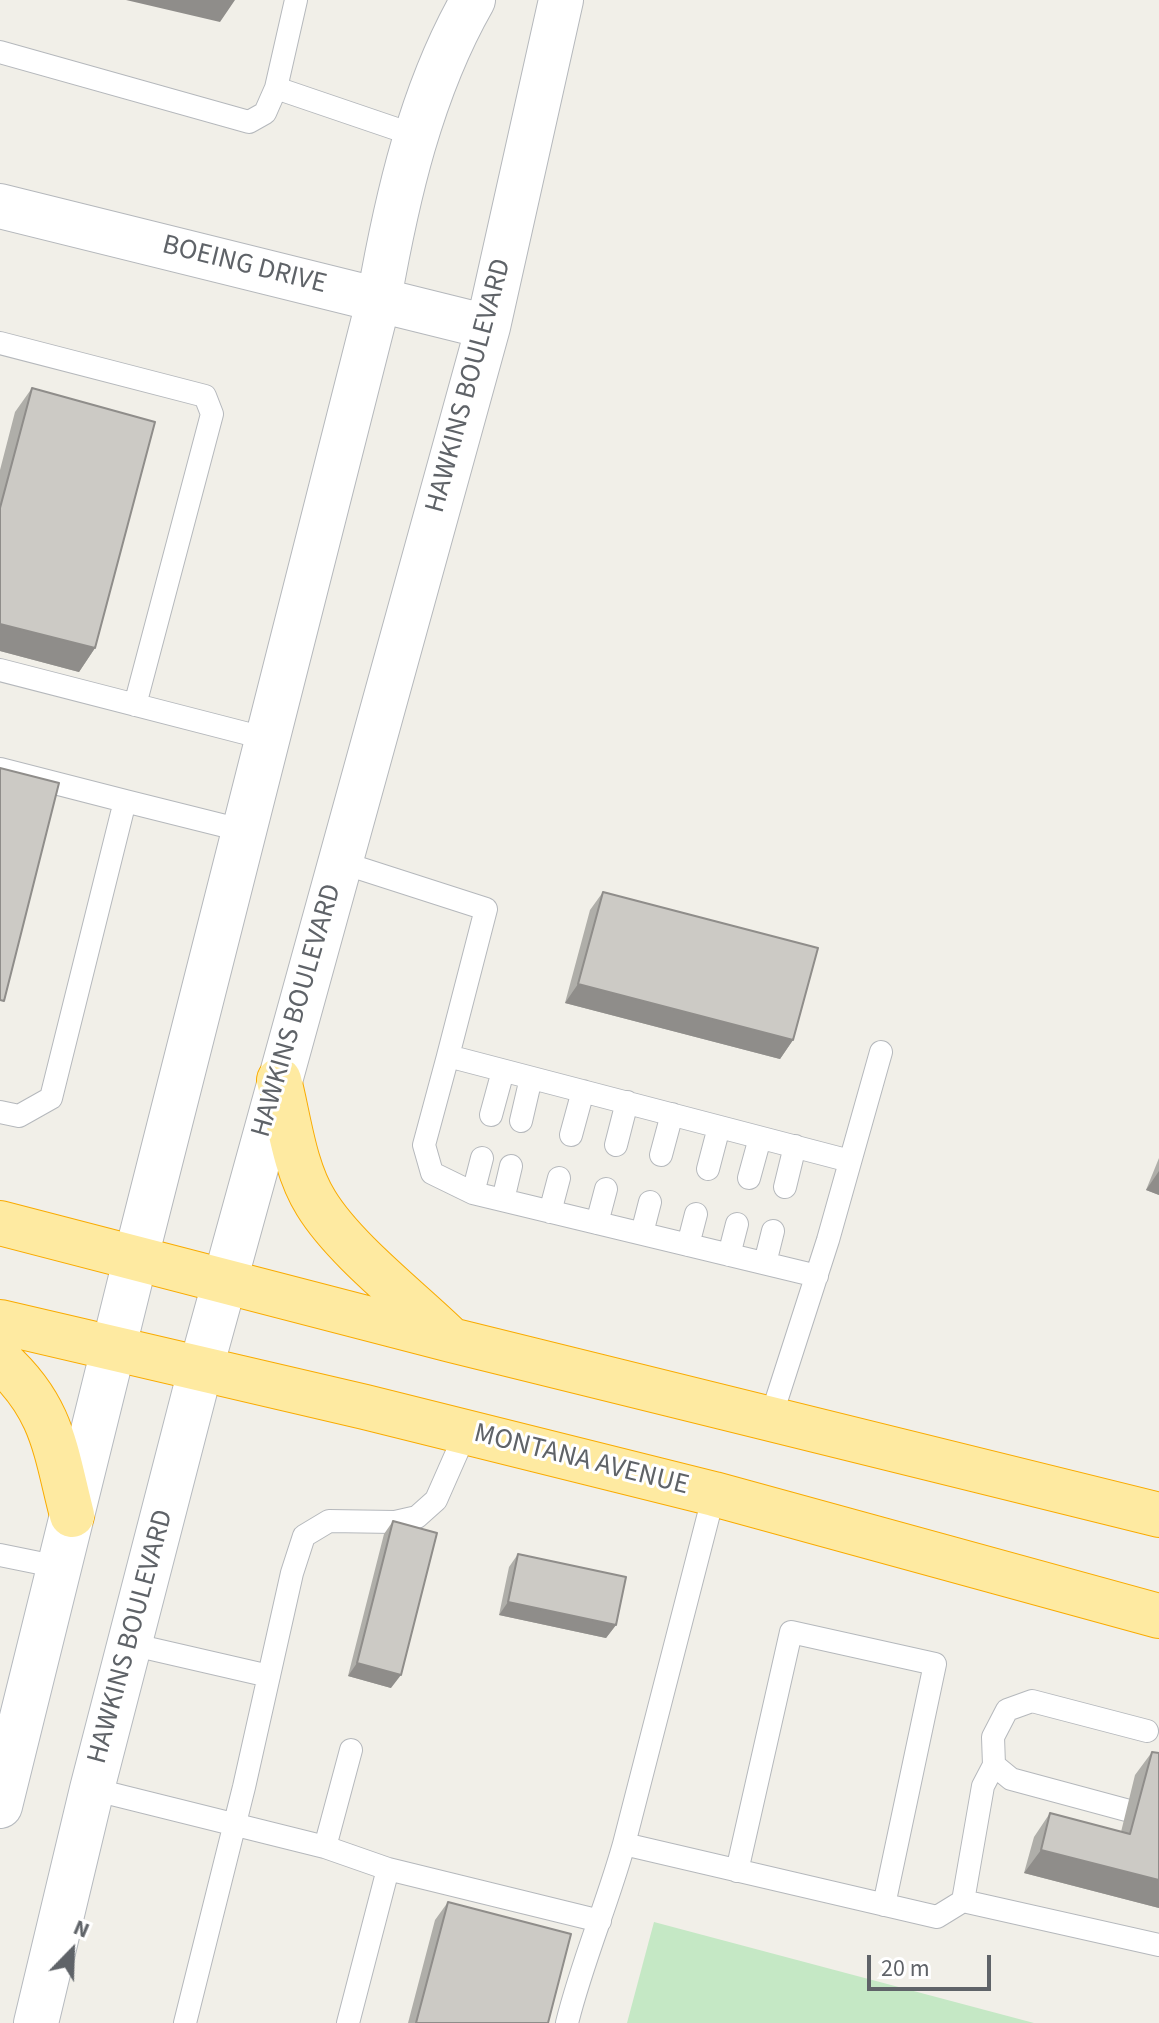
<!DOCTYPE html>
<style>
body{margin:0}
#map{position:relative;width:1159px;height:2023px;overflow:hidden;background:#f1efe8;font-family:"Source Sans 3",sans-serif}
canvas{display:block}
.north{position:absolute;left:32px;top:1911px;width:80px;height:80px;-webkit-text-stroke:6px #fff;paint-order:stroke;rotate:23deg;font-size:22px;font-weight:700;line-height:32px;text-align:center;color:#5f6368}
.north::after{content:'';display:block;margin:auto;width:28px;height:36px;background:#5f6368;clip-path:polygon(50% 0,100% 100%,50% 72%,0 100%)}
.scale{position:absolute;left:867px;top:1955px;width:124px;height:36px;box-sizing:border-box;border:4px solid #5f6368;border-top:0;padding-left:10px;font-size:24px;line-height:28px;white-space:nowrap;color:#5f6368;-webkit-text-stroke:6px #fff;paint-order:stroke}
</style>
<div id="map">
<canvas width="1159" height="2023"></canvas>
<div class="north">N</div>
<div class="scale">20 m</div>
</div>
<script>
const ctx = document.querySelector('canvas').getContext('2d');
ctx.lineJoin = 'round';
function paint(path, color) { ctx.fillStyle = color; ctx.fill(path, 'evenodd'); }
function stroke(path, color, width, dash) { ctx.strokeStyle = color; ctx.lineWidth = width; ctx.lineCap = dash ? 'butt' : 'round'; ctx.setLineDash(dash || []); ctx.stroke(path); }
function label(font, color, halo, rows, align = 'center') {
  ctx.font = font + ' "Source Sans 3",sans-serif'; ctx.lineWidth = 6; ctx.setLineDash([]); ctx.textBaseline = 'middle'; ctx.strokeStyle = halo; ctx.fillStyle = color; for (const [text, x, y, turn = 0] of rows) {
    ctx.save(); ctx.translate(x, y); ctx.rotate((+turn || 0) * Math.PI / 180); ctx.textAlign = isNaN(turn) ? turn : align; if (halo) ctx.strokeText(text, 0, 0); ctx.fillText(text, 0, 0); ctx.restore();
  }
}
paint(new Path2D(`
 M 654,1922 L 1034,2023 L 627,2023 Z`), '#c5e8c5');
const service = new Path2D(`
 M 296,0 L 276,88 L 417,136
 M 0,52 L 249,122 L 265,113 L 276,88
 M 0,343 L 205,396 L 212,414 L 135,705
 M 0,670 L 268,739
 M 0,769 L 125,801
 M 340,862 L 486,909 L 448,1056 L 850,1161
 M 448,1056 L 424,1145 L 432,1173 L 473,1193 L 817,1276
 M 0,1112 L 19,1116 L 51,1098 L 125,801 L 245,831
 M 491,1115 L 503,1071
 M 521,1121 L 531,1078
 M 571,1135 L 583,1091
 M 616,1145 L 627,1102
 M 661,1155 L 672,1114
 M 708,1169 L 719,1127
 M 749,1178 L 760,1138
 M 785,1187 L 795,1146
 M 473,1193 L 482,1158
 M 503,1200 L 511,1166
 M 550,1212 L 559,1178
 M 597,1223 L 606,1189
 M 642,1233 L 650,1202
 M 688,1245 L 696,1214
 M 729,1255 L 737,1224
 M 765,1263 L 773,1231
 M 770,1420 L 828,1240 L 881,1052
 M 0,1555 L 59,1567
 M 130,1644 L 269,1676
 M 994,1765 L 1011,1779 L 1126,1810
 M 92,1789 L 325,1847 L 388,1869
 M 624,1844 L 937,1917 L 963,1901 L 1159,1945
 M 325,1847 L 351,1750
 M 737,1871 L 791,1632 L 935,1664 L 884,1905
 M 963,1901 L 983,1786 L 994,1765 L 993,1737 L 1007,1710 L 1032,1701 L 1147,1731
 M 185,2023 L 244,1787 L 292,1573 L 304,1536 L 329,1521 L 395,1522 L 417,1517 L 436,1500 L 466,1432
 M 348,2023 L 388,1869 L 600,1921
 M 567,2023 C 582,1962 607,1905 624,1844 L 714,1494`);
const tertiary = new Path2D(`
 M 0,206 L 488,327
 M 136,1257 L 379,299 C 397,197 421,91 473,0
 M 200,1371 L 488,327 L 561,0`);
const secondary = new Path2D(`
 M 0,1806 L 136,1257
 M 36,2023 L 92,1789 L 200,1371`);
const trunk = new Path2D(`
 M 279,1080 C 289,1119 294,1168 316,1203 C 344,1249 409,1299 449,1338
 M 0,1223 L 451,1340 L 1159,1515
 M 0,1322 L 365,1407 L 714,1494 L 1159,1616
 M 0,1360 C 53,1408 55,1449 72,1515`);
stroke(service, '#b5b8bc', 24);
stroke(tertiary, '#b5b8bc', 46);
stroke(secondary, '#b6babf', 46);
stroke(trunk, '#f9ab00', 46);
stroke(service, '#fff', 22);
stroke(tertiary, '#fff', 44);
stroke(secondary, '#fff', 44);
stroke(trunk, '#feeaa1', 44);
paint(new Path2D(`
 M 32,388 L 95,648 L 79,672 L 0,651 L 0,470 L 15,412 Z
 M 603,892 L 793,1040 L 780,1059 L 565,1003 L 590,910 Z
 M 1159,1158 L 1159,1195 L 1146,1190 Z
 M 393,1521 L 391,1688 L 348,1676 L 384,1534 Z
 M 518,1554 L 616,1625 L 606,1638 L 499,1615 L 509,1567 Z
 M 1152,1752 L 1159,1908 L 1024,1873 L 1034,1837 L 1050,1813 L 1121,1832 L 1135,1775 Z
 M 448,1902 L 548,2023 L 408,2023 L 435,1920 Z`), '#afaea9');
paint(new Path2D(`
 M 126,0 L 235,0 L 220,22 Z
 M 0,624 L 95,648 L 79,672 L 0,651 Z
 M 578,984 L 793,1040 L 780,1059 L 565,1003 Z
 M 1159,1171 L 1159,1195 L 1146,1190 Z
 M 508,1602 L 616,1625 L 606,1638 L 499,1615 Z
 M 357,1663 L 401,1675 L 391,1688 L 348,1676 Z
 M 1041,1850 L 1159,1880 L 1159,1908 L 1024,1873 Z`), '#8f8d8a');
const building = new Path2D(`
 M 32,388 L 155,422 L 95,648 L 0,624 L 0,508 Z
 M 0,768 L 59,783 L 4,1001 L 0,1000 Z
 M 603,892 L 818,948 L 793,1040 L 578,984 Z
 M 393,1521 L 437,1533 L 401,1675 L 357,1663 Z
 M 518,1554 L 626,1577 L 616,1625 L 508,1602 Z
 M 1152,1752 L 1159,1753 L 1159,1880 L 1041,1850 L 1050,1813 L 1130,1834 Z
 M 448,1902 L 571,1934 L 548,2023 L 416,2023 Z`);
paint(building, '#cccac5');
stroke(building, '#8f8d8a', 2);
label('28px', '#5f6368', '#fff', [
 ["BOEING DRIVE",244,266,14],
 ["HAWKINS BOULEVARD",470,386,-75],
 ["HAWKINS BOULEVARD",298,1011,-74],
 ["MONTANA AVENUE",581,1461,14],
 ["HAWKINS BOULEVARD",132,1637,-75]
]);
</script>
